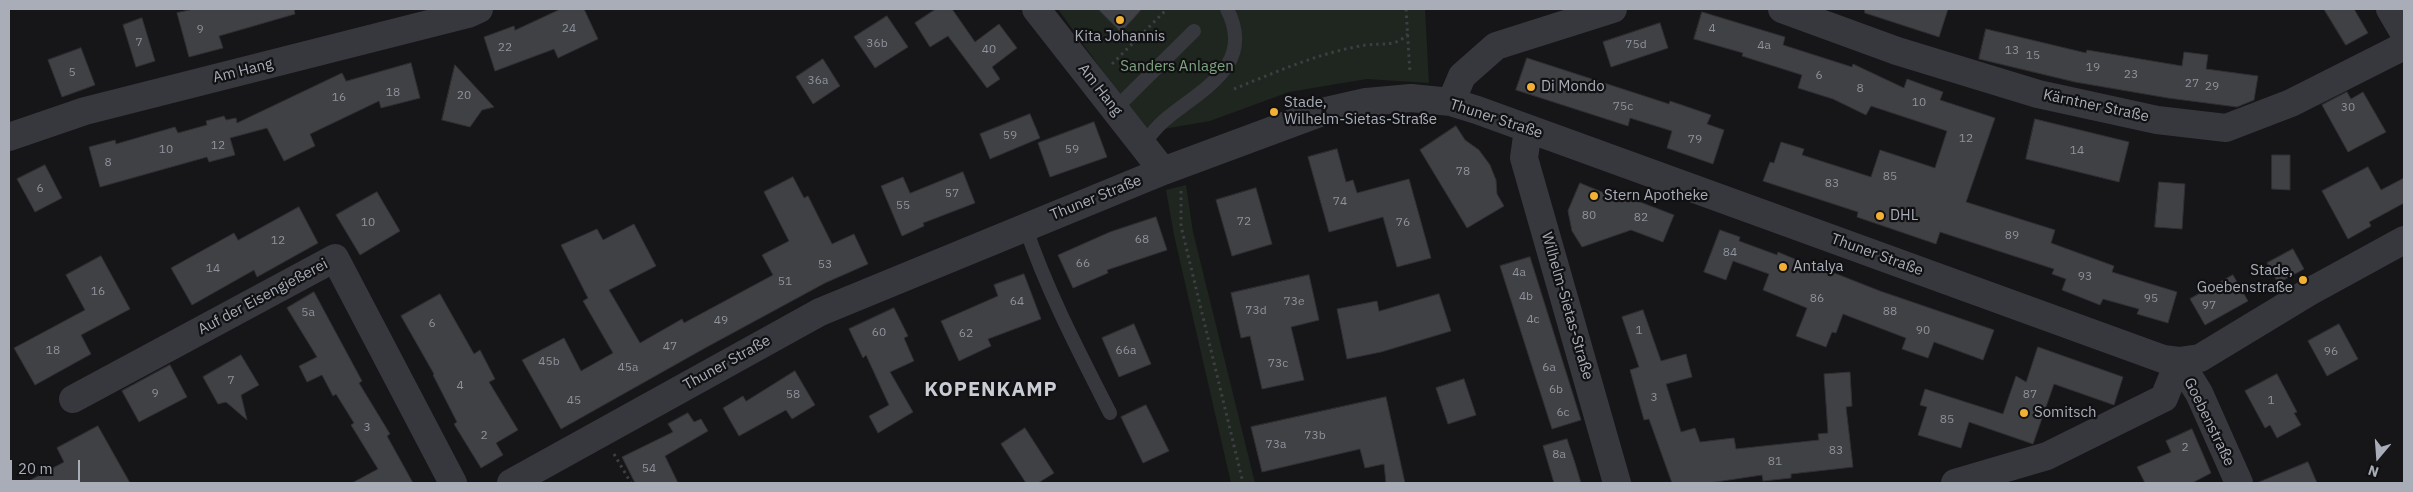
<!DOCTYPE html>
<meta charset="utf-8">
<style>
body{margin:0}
#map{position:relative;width:2413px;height:492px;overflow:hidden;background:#161618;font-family:"IBM Plex Sans",sans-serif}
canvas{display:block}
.frame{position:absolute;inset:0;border:10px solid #a8adb8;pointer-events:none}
.north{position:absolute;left:2353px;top:432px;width:50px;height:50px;-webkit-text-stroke:4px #111113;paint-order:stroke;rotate:198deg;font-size:14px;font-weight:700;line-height:20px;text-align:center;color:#a8adb8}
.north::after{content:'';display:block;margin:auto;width:18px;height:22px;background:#a8adb8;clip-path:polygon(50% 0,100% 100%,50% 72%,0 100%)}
.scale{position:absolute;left:10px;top:460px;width:70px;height:22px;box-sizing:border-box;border:2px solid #a8adb8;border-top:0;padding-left:6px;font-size:15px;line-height:18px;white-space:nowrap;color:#a8adb8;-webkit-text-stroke:4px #111113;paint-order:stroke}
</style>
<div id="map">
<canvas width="2413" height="492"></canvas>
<div class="frame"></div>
<div class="north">N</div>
<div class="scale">20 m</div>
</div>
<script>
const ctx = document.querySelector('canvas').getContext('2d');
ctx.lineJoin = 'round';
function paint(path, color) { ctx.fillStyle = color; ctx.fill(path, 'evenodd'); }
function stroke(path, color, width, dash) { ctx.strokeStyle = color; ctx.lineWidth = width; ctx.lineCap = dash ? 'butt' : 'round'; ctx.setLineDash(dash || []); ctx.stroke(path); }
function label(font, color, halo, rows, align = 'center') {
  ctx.font = font + ' "IBM Plex Sans",sans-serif'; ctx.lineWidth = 4.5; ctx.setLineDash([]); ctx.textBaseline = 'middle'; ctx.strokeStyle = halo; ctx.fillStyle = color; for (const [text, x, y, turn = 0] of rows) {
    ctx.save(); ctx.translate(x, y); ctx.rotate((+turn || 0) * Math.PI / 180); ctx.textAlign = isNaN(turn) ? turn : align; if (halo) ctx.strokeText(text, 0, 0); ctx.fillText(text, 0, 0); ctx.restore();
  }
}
paint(new Path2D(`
 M 1058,9 L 1425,9 L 1429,83 L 1367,79 L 1289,92 L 1210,121 L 1146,132 Z
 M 1186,185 L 1193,232 L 1255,483 L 1231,483 L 1174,235 L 1166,190 Z`), '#1e261f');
const building = new Path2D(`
 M 194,9 L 294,9 L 295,14 L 219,36 L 223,48 L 189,57 L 177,13 Z
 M 561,9 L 584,9 L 598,39 L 558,58 L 554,49 L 495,71 L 484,37 L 514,26 L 515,30 Z
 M 936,9 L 952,9 L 975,42 L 999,24 L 1017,48 L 992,67 L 1000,79 L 987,88 L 948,36 L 930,47 L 915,23 Z
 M 1098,9 L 1142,9 L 1121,32 Z
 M 1865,9 L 1948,9 L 1939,37 L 1865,13 Z
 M 2324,9 L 2354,9 L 2368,33 L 2346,45 Z
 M 1702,12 L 1785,37 L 1783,45 L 1852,67 L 1853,64 L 1904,88 L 1907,79 L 1943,92 L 1940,100 L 1995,118 L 1966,202 L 2055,230 L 2051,243 L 2114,266 L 2112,272 L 2177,292 L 2168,323 L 2137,314 L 2139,309 L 2103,299 L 2100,305 L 2062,290 L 2066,279 L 2052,274 L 2054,269 L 1940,232 L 1936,244 L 1857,217 L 1858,212 L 1763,181 L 1770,162 L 1774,163 L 1781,142 L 1804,149 L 1802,155 L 1871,177 L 1880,150 L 1935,168 L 1947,131 L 1871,106 L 1866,115 L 1833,99 L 1798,88 L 1802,75 L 1742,56 L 1743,53 L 1694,39 Z
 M 887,16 L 908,47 L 875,68 L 854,37 Z
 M 142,18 L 155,61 L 136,67 L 123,25 Z
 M 1660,23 L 1668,48 L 1611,67 L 1603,42 Z
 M 1986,29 L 2086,53 L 2087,50 L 2182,66 L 2184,52 L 2208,55 L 2206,69 L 2258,76 L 2254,100 L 2237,107 L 2168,98 L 2075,82 L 1979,59 Z
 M 81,48 L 95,85 L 62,97 L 48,60 Z
 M 1527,58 L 1669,104 L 1670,101 L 1711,115 L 1707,124 L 1724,130 L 1713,164 L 1667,148 L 1672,131 L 1630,118 L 1628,126 L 1516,90 Z
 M 823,59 L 840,86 L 813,104 L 796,77 Z
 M 411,63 L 420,98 L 381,108 L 379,101 L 310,134 L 315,146 L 284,161 L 267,128 L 230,138 L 235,155 L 209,162 L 207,157 L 100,187 L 89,147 L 115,140 L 116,144 L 175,127 L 178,133 L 207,125 L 206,121 L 224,116 L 226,120 L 236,118 L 237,123 L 342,73 L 346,81 Z
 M 455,65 L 494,107 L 482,110 L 470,127 L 442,120 Z
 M 2347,92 L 2351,99 L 2363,92 L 2386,132 L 2348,152 L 2322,105 Z
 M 1030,114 L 1040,138 L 990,159 L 980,134 Z
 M 2035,119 L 2129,142 L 2119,182 L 2026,159 Z
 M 1094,122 L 1107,157 L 1050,177 L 1038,143 Z
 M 1456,126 L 1465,140 L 1479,150 L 1490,165 L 1496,180 L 1497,194 L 1504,206 L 1467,228 L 1420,150 Z
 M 1337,149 L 1346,182 L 1353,180 L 1357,193 L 1409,179 L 1431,258 L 1397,267 L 1383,217 L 1329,232 L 1308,157 Z
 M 2272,155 L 2290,155 L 2290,190 L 2272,189 Z
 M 45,165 L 62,198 L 35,212 L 17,179 Z
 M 2368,167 L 2381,190 L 2404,178 L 2404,203 L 2369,222 L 2371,226 L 2348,239 L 2322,191 Z
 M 963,172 L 975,203 L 923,223 L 924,226 L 902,236 L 881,186 L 903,177 L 910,193 Z
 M 793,177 L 804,198 L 808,196 L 832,244 L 854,234 L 868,264 L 825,283 L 705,348 L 561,429 L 522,360 L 564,338 L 581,371 L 613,353 L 583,301 L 588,298 L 561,245 L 597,229 L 603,240 L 634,224 L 656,266 L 609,290 L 640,343 L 682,319 L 684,323 L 773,275 L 762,255 L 789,241 L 764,192 Z
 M 2159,182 L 2185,184 L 2182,229 L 2155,227 Z
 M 1580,183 L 1609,195 L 1611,191 L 1674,215 L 1663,242 L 1631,230 L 1582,247 L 1572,231 L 1568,211 Z
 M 1256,188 L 1272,244 L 1232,256 L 1216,200 Z
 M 377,192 L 400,231 L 360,255 L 336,215 Z
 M 299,207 L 318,243 L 257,277 L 254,270 L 192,305 L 171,268 L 234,233 L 238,240 Z
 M 1156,217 L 1167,250 L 1107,270 L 1108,273 L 1073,288 L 1058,255 L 1110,232 Z
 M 1720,230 L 1740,237 L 1739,241 L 1777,255 L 1778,252 L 1823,271 L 1824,269 L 1880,291 L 1994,330 L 1983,360 L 1934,342 L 1928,358 L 1902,349 L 1906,338 L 1843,314 L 1836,333 L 1832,332 L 1826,347 L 1796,336 L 1807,308 L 1763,290 L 1769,274 L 1733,261 L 1726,280 L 1704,272 Z
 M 2293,249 L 2304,269 L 2278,283 L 2267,263 Z
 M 101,256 L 130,309 L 81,335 L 91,354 L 35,385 L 14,348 L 85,310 L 66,275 Z
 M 1530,257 L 1581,420 L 1552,429 L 1500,266 Z
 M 1024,274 L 1041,319 L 988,339 L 991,346 L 959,361 L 941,321 L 998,296 L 994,285 Z
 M 1309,275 L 1319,320 L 1291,327 L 1304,380 L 1262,389 L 1250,336 L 1241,338 L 1231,293 Z
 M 2233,275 L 2248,301 L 2205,325 L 2190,299 Z
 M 314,292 L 362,381 L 359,383 L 390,434 L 387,436 L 413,483 L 352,483 L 378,469 L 351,425 L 354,423 L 336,394 L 333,396 L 322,375 L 307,382 L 299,366 L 317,357 L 287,308 Z
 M 440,294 L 474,354 L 480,350 L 495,379 L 489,382 L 518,430 L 496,443 L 503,455 L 481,468 L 454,424 L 457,422 L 433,375 L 434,374 L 401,316 Z
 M 1439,294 L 1451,331 L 1381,352 L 1347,359 L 1337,309 L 1377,301 L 1379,311 Z
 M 894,308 L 908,336 L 904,338 L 914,361 L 890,372 L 913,412 L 878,433 L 869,416 L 889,405 L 866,355 L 863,358 L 849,329 Z
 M 1643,310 L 1661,361 L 1686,354 L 1692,377 L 1666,384 L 1681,432 L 1695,428 L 1700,442 L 1734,438 L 1736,449 L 1819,440 L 1818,434 L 1828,433 L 1824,374 L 1850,372 L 1852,406 L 1846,407 L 1853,467 L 1791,474 L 1791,478 L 1763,481 L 1762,475 L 1709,483 L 1672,483 L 1649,419 L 1644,420 L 1630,370 L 1639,367 L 1622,317 Z
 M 1134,324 L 1151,364 L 1119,377 L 1102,338 Z
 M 2339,324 L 2358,359 L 2327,376 L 2308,341 Z
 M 2038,347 L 2123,377 L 2114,405 L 2054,384 L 2033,444 L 1969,422 L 1961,448 L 1918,435 L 1927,407 L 1920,405 L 1925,389 L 2003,414 L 2016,376 L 2026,382 Z
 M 241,355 L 259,385 L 241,395 L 247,420 L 226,402 L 218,404 L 203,377 Z
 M 170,365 L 187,397 L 139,422 L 122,391 Z
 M 795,371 L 815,405 L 792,419 L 786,410 L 739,436 L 723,408 L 743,396 L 746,401 Z
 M 2277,374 L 2297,412 L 2294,413 L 2301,425 L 2277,438 L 2270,425 L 2265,428 L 2245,391 Z
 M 1464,379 L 1476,415 L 1448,424 L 1436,388 Z
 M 1386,397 L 1405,483 L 1386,483 L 1384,464 L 1365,468 L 1360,449 L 1262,472 L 1251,427 Z
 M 1146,405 L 1169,451 L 1143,463 L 1121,417 Z
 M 688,413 L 694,422 L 701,419 L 708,431 L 665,456 L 678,483 L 635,483 L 622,457 L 673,432 L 668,424 Z
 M 98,426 L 130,483 L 25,483 L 64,462 L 57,448 Z
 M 1025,428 L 1054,473 L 1038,483 L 1026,483 L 1001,444 Z
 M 2192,429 L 2211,473 L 2192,483 L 2145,483 L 2137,467 L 2171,452 L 2166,441 Z
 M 1567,439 L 1575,463 L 1581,483 L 1554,483 L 1543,446 Z
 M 2308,462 L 2317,483 L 2257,483 Z`);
paint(building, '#404145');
stroke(building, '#303034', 1);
stroke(new Path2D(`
 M 1406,9 L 1410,73
 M 1112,64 L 1167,9
 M 1234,89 C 1276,72 1321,52 1366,45 C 1384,43 1395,47 1408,34
 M 1181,191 L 1181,226 L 1243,483
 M 614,454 L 631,483`), '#3d3f44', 3, [2.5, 4]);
stroke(new Path2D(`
 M 1115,109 L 1194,31
 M 1143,144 C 1150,136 1157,126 1166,119 C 1202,89 1256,65 1227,9
 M 1025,226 C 1047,291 1079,352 1110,413`), '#37383d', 14);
stroke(new Path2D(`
 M 1036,9 L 1163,171
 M 1782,9 L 1897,51 L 2038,94 L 2157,120 L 2226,128 L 2291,103 L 2404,46
 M 2390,9 L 2404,33
 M 1451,102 L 1462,76 L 1496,46 L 1613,9
 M 1528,129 L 1524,158 L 1617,483
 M 9,137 L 85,111 L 468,14 L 479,9
 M 2179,361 L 2199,393 L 2239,483
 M 73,399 L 335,258 L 453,483
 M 511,483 L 820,312 L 1163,171 L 1322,112 L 1366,102 L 1411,98 L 1451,102 L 1477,110 L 2163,359 L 2179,361 L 2200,358 L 2309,292 L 2404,240
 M 1955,483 L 2047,456 L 2164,398 L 2179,361`), '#37383d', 28);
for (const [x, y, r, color] of [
 [1120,20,5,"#f2b134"],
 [1531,87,5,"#f2b134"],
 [1274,112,5,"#f2b134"],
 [1594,196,5,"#f2b134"],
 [1880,216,5,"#f2b134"],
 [1783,267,5,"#f2b134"],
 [2303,280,5,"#f2b134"],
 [2024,413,5,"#f2b134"]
]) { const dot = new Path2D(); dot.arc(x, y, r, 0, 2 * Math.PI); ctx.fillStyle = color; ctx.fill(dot); stroke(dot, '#111113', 2); }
label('12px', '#8e929b', null, [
 ["24",569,29],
 ["4",1712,29],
 ["9",200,30],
 ["7",139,43],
 ["36b",877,44],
 ["75d",1636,45],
 ["4a",1764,46],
 ["22",505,48],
 ["40",989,50],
 ["13",2012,51],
 ["15",2033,56],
 ["19",2093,68],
 ["5",72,73],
 ["23",2131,75],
 ["6",1819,76],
 ["36a",818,81],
 ["27",2192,84],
 ["29",2212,87],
 ["8",1860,89],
 ["18",393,93],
 ["20",464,96],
 ["16",339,98],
 ["10",1919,103],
 ["75c",1623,107],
 ["30",2348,108],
 ["59",1010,136],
 ["12",1966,139],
 ["79",1695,140],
 ["12",218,146],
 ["10",166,150],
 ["59",1072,150],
 ["14",2077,151],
 ["8",108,163],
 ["78",1463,172],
 ["85",1890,177],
 ["83",1832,184],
 ["6",40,189],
 ["57",952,194],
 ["74",1340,202],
 ["55",903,206],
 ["80",1589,216],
 ["82",1641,218],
 ["72",1244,222],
 ["10",368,223],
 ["76",1403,223],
 ["89",2012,236],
 ["68",1142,240],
 ["12",278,241],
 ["84",1730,253],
 ["66",1083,264],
 ["53",825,265],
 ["14",213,269],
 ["4a",1519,273],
 ["93",2085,277],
 ["51",785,282],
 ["16",98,292],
 ["4b",1526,297],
 ["86",1817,299],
 ["95",2151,299],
 ["64",1017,302],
 ["73e",1294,302],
 ["97",2209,306],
 ["73d",1256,311],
 ["88",1890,312],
 ["5a",308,313],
 ["4c",1533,320],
 ["49",721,321],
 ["6",432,324],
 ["1",1639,331],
 ["90",1923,331],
 ["60",879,333],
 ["62",966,334],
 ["47",670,347],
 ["18",53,351],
 ["66a",1126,351],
 ["96",2331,352],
 ["45b",549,362],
 ["73c",1278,364],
 ["45a",628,368],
 ["6a",1549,368],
 ["7",231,381],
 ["4",460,386],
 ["6b",1556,390],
 ["9",155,394],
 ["58",793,395],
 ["87",2030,395],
 ["3",1654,398],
 ["45",574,401],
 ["1",2271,401],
 ["6c",1563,413],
 ["85",1947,420],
 ["3",367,428],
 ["2",484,436],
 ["73b",1315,436],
 ["73a",1276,445],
 ["2",2185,448],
 ["83",1836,451],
 ["8a",1559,455],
 ["81",1775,462],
 ["54",649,469]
]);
label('15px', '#a8adb8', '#111113', [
 ["Kita Johannis",1120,37,"center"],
 ["Di Mondo",1541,87],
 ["Stade,",1284,103],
 ["Wilhelm-Sietas-Straße",1284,120],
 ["Stern Apotheke",1604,196],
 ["DHL",1890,216],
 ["Antalya",1793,267],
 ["Stade,",2293,271,"right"],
 ["Goebenstraße",2293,288,"right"],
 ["Somitsch",2034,413]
], 'left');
label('15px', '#7fa381', '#111113', [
 ["Sanders Anlagen",1177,67]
]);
label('15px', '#a8adb8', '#111113', [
 ["Am Hang",243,71,-14],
 ["Am Hang",1100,90,52],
 ["Kärntner Straße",2096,106,12],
 ["Thuner Straße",1496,119,18],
 ["Thuner Straße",1096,198,-22],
 ["Thuner Straße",1877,255,20],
 ["Auf der Eisengießerei",263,297,-28],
 ["Wilhelm-Sietas-Straße",1567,306,74],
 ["Thuner Straße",727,363,-29],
 ["Goebenstraße",2209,422,64]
]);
ctx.letterSpacing = '1px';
label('bold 20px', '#c9ccd4', '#111113', [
 ["KOPENKAMP",991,390]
]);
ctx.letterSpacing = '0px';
</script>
